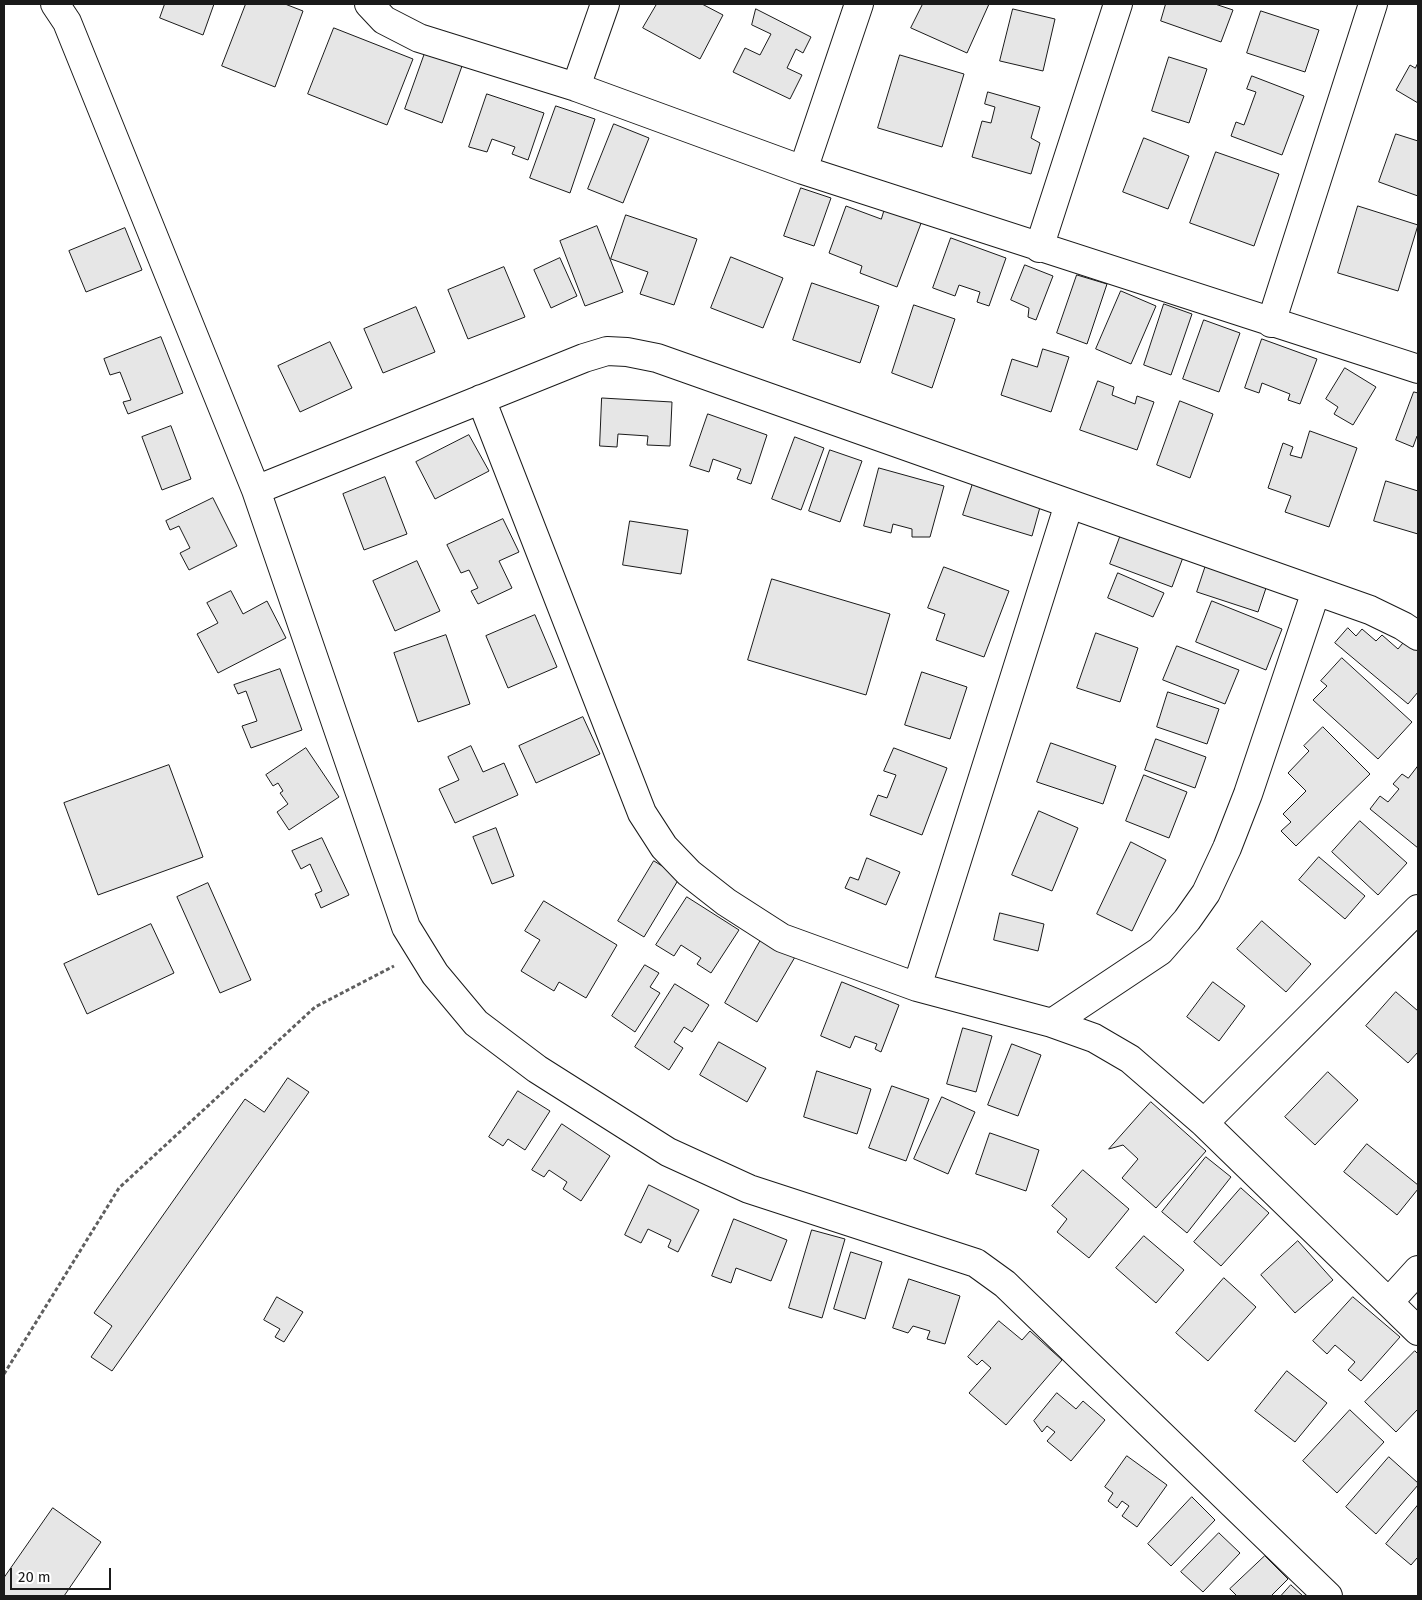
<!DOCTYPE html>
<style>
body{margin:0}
#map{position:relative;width:1422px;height:1600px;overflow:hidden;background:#fff;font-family:"Fira Sans",sans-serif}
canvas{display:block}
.frame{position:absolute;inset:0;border:5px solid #1a1a1a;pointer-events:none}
.scale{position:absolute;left:10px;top:1568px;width:101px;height:22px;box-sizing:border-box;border:2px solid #1a1a1a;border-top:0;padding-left:6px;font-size:15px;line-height:18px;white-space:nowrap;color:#1a1a1a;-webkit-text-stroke:4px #fff;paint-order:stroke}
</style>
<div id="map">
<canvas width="1422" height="1600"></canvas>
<div class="frame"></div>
<div class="scale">20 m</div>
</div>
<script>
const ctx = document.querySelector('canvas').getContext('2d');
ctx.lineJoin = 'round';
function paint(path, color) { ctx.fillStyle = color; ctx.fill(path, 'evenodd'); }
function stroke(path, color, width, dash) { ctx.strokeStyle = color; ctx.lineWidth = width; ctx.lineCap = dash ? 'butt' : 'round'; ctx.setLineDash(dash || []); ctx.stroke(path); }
const building = new Path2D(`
 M 165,4 L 214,4 L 203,35 L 160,18 Z
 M 246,4 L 285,4 L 303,11 L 275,87 L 222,66 Z
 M 657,4 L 702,4 L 723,15 L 700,59 L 643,28 Z
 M 923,4 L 989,4 L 967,53 L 911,28 Z
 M 1166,4 L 1215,4 L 1233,10 L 1221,42 L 1161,21 Z
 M 756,9 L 811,37 L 803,53 L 796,49 L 787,68 L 802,75 L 790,99 L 733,72 L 745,48 L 760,55 L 771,34 L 752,25 Z
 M 1013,9 L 1055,19 L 1043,71 L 1000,61 Z
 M 1261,11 L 1319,30 L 1305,72 L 1247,53 Z
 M 334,28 L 413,59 L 387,125 L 308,94 Z
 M 425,53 L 462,66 L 442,123 L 405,109 Z
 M 900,55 L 964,74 L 942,147 L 878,128 Z
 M 1169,57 L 1207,69 L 1189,123 L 1152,111 Z
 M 1418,63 L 1418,103 L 1396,90 L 1410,65 L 1415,68 Z
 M 1252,76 L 1304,96 L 1282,155 L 1231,136 L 1236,122 L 1244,125 L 1256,92 L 1247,89 Z
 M 988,92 L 1040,107 L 1031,138 L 1040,143 L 1031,174 L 972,157 L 982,121 L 991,123 L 995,107 L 985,104 Z
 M 487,94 L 544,113 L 528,160 L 512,154 L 515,147 L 492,139 L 487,152 L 469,147 Z
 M 556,106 L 595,119 L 570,193 L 530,178 Z
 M 614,124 L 649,138 L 623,203 L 588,189 Z
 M 1396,134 L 1418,141 L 1418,196 L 1379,182 Z
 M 1144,138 L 1189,156 L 1168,209 L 1123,192 Z
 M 1216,152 L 1279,174 L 1254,246 L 1190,223 Z
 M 801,188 L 831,198 L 814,246 L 784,236 Z
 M 886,205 L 923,218 L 897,287 L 860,273 L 862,266 L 829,253 L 846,206 L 881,219 Z
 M 1358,206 L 1418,225 L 1398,291 L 1338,273 Z
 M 626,215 L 697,239 L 674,305 L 640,294 L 648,272 L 611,259 Z
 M 597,226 L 623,292 L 585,306 L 560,241 Z
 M 125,228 L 142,270 L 86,292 L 69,251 Z
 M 951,238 L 1006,258 L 989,306 L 977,302 L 980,292 L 959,285 L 955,296 L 933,288 Z
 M 731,257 L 783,278 L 763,328 L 711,308 Z
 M 560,258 L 577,296 L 551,308 L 534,270 Z
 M 1025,265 L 1053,276 L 1036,320 L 1028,317 L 1029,308 L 1011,300 Z
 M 504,267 L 525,317 L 468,339 L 448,290 Z
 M 1077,275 L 1107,284 L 1087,344 L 1057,333 Z
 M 812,283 L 879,306 L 860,363 L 793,340 Z
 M 1121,291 L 1156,306 L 1131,364 L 1096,349 Z
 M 1164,304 L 1192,314 L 1171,375 L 1144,365 Z
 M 914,305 L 955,319 L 932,388 L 892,373 Z
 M 416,307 L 435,352 L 383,373 L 364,329 Z
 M 1204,320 L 1240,333 L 1219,392 L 1183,379 Z
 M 161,337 L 183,393 L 128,414 L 123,402 L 131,400 L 120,372 L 110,375 L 104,359 Z
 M 1262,339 L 1317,359 L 1300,404 L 1288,400 L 1290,394 L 1262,383 L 1259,393 L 1245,388 Z
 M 330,342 L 352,388 L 300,412 L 278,366 Z
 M 1043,349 L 1069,357 L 1051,412 L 1001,395 L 1012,359 L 1037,367 Z
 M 1345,368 L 1376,387 L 1353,425 L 1334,414 L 1338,407 L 1326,399 Z
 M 1098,381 L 1114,387 L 1112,395 L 1135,404 L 1137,396 L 1154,402 L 1137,450 L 1080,430 Z
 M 1414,392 L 1418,393 L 1418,437 L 1417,436 L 1413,447 L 1396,440 Z
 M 602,398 L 672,402 L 670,446 L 647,445 L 648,436 L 618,434 L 617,447 L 600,446 Z
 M 1180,401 L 1213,414 L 1190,478 L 1157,465 Z
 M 708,414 L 767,435 L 751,484 L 737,479 L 741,469 L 713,459 L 709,472 L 690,466 Z
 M 171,426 L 191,479 L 162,490 L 142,437 Z
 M 1310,431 L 1357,448 L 1329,527 L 1285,512 L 1291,496 L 1268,488 L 1283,443 L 1293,447 L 1290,455 L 1301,458 Z
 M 469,435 L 489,471 L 435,499 L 416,462 Z
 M 795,437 L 824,448 L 801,510 L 772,499 Z
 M 830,450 L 862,461 L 840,522 L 809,511 Z
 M 879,468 L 944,486 L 930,537 L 912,537 L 912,529 L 893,524 L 891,533 L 864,526 Z
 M 385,477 L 407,534 L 364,550 L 343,494 Z
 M 974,480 L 1042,500 L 1032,536 L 963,515 Z
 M 1386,481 L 1418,491 L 1418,534 L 1374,521 Z
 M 213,498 L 237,546 L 189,570 L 180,553 L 190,548 L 179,526 L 170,530 L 166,521 Z
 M 503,519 L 519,552 L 499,561 L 512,588 L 478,604 L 471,591 L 478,588 L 469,570 L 461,573 L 447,545 Z
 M 630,521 L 688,530 L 681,574 L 623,565 Z
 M 1123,529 L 1185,552 L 1172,587 L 1110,564 Z
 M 417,561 L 440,611 L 395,631 L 373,581 Z
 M 1207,562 L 1268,582 L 1258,612 L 1197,592 Z
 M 944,567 L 1009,591 L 984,657 L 936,640 L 945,614 L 928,608 Z
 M 1118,573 L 1164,593 L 1153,617 L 1108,598 Z
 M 772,579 L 890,614 L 866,695 L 748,660 Z
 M 231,591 L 243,614 L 267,601 L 286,638 L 218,673 L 197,634 L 218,623 L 207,603 Z
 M 1212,601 L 1282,629 L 1266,670 L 1196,642 Z
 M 535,615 L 557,667 L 508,688 L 486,636 Z
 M 1348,628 L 1356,636 L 1362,629 L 1376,641 L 1382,635 L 1398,649 L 1407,638 L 1418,647 L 1418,692 L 1408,704 L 1335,643 Z
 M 1096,633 L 1138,648 L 1120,702 L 1077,688 Z
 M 446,635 L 470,704 L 418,722 L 394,653 Z
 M 1177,646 L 1239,670 L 1225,704 L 1163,680 Z
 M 1342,658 L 1412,722 L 1378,759 L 1313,700 L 1327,686 L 1321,681 Z
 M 280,669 L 302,730 L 251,748 L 242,726 L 257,721 L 246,691 L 238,694 L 234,685 Z
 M 922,672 L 967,687 L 950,739 L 905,725 Z
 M 1168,692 L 1219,709 L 1207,744 L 1157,727 Z
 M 583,717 L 600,754 L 536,783 L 519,746 Z
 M 1323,727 L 1370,774 L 1296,846 L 1281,831 L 1291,822 L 1283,814 L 1306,791 L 1288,773 L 1309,751 L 1304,746 Z
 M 1156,739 L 1206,757 L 1195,788 L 1145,770 Z
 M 1051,743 L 1116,766 L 1103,804 L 1037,782 Z
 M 471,746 L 483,772 L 504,763 L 518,795 L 455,823 L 439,789 L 459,780 L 448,757 Z
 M 306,748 L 339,797 L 289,830 L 277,812 L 288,804 L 280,793 L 283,791 L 278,783 L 273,786 L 266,775 Z
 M 894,748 L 947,768 L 922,835 L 870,815 L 878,795 L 887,798 L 896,775 L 884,771 Z
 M 169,765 L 203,857 L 98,895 L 64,803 Z
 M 1418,766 L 1418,848 L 1370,809 L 1380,796 L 1388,802 L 1399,789 L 1393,784 L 1402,774 L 1408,778 Z
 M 1144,775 L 1187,792 L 1169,838 L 1126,821 Z
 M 1039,811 L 1078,828 L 1052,891 L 1012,875 Z
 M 1360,821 L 1407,863 L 1378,895 L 1332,852 Z
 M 496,828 L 514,876 L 492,884 L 473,837 Z
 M 322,838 L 349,895 L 321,908 L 315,894 L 322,891 L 310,864 L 301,869 L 292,851 Z
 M 1131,842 L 1166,860 L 1132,931 L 1097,914 Z
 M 1319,857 L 1365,896 L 1345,919 L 1299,880 Z
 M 867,858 L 900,872 L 886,905 L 845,888 L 850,877 L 858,880 Z
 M 654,861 L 680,877 L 644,937 L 618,921 Z
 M 208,883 L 251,980 L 220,993 L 177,897 Z
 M 687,897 L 739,930 L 711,973 L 697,964 L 701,958 L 681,945 L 674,956 L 656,945 Z
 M 544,901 L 617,945 L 586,998 L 559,982 L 554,991 L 521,971 L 540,940 L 525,931 Z
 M 1000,913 L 1044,924 L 1038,951 L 994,940 Z
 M 1262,921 L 1311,964 L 1286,992 L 1237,949 Z
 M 151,924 L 174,973 L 87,1014 L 64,964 Z
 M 762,938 L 795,957 L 757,1022 L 725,1003 Z
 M 645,965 L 659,973 L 650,987 L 660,993 L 635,1032 L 612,1016 Z
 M 842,982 L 899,1005 L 881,1052 L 875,1049 L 877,1044 L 855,1036 L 850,1048 L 821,1036 Z
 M 1213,982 L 1245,1006 L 1219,1041 L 1187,1017 Z
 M 675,984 L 709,1005 L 692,1032 L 684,1027 L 674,1042 L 683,1048 L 669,1070 L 635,1047 Z
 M 1396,992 L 1418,1011 L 1418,1052 L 1408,1063 L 1366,1026 Z
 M 963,1028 L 992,1036 L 976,1092 L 947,1084 Z
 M 719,1042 L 766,1068 L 747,1102 L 700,1075 Z
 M 1012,1044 L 1041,1055 L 1018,1116 L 988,1105 Z
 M 817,1071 L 871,1089 L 857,1134 L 804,1117 Z
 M 1328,1072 L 1358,1100 L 1315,1145 L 1285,1117 Z
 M 288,1078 L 309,1092 L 112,1371 L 91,1357 L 112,1326 L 94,1313 L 245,1099 L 264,1112 Z
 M 892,1086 L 929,1099 L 906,1161 L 869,1148 Z
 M 518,1091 L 550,1111 L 525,1150 L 508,1139 L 503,1146 L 489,1137 Z
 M 942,1097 L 975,1112 L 948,1174 L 914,1159 Z
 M 1151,1102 L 1206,1151 L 1156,1208 L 1122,1178 L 1138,1159 L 1123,1145 L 1109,1149 Z
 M 562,1124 L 610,1156 L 581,1201 L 563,1189 L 567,1182 L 549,1170 L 544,1177 L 532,1170 Z
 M 990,1133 L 1039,1150 L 1026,1191 L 976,1174 Z
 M 1367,1144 L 1418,1185 L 1418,1189 L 1397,1215 L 1344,1172 Z
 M 1206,1157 L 1231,1177 L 1187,1233 L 1162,1212 Z
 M 1083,1170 L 1129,1209 L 1089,1258 L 1057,1232 L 1067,1219 L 1052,1206 Z
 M 649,1185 L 699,1210 L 678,1252 L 668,1247 L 671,1240 L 648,1229 L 641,1243 L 625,1235 Z
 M 1241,1188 L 1269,1213 L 1221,1266 L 1194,1242 Z
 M 734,1219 L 787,1240 L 771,1281 L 736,1268 L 731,1283 L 712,1276 Z
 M 812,1230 L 845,1239 L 822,1318 L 789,1308 Z
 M 1144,1236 L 1184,1270 L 1156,1303 L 1116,1268 Z
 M 1298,1241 L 1333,1280 L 1295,1313 L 1261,1275 Z
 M 851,1252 L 882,1262 L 865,1319 L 834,1309 Z
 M 1224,1278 L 1256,1307 L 1208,1361 L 1176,1333 Z
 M 909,1279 L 960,1296 L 945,1344 L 927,1339 L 930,1331 L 913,1326 L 908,1333 L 893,1328 Z
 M 277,1297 L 303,1312 L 284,1342 L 275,1337 L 280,1329 L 264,1320 Z
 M 1353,1297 L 1400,1337 L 1361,1381 L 1348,1370 L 1355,1362 L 1335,1345 L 1327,1354 L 1313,1341 Z
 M 999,1321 L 1022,1340 L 1030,1331 L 1062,1360 L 1006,1425 L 969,1393 L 991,1368 L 982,1360 L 977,1365 L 968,1357 Z
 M 1415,1351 L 1418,1354 L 1418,1409 L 1396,1432 L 1365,1402 Z
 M 1287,1371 L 1327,1403 L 1295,1442 L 1255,1411 Z
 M 1057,1393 L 1076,1409 L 1083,1401 L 1105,1420 L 1071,1461 L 1047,1441 L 1055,1432 L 1047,1426 L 1042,1432 L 1034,1421 Z
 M 1350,1410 L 1384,1442 L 1337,1493 L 1303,1461 Z
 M 1127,1456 L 1167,1485 L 1137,1527 L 1122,1516 L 1129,1506 L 1122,1501 L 1117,1508 L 1108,1501 L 1113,1493 L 1105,1487 Z
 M 1389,1457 L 1418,1483 L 1418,1485 L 1376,1534 L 1346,1507 Z
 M 1192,1497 L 1215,1520 L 1171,1566 L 1148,1544 Z
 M 1418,1505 L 1418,1560 L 1417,1558 L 1411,1565 L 1386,1544 Z
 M 53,1508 L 101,1542 L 64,1596 L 4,1596 L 4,1578 Z
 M 1219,1533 L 1240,1553 L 1203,1592 L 1181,1572 Z
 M 1265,1556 L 1288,1579 L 1271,1596 L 1237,1596 L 1230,1589 Z
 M 1291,1585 L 1303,1596 L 1281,1596 Z`);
paint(building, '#e6e6e6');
stroke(building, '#1a1a1a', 1);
const minor = new Path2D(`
 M 55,4 L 67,22 L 256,490 L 406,927 L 435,974 L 476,1023 L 537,1069 L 668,1152 L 749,1189 L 976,1263 L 1005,1284 L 1328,1596
 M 369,4 L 384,20 L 419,38 L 576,87 L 803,170 L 1418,369
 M 576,87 L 605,4
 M 803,170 L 859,4
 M 1039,248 L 1118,4
 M 1271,323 L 1373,4
 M 481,399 L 642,813 L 664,847 L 689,873 L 726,902 L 782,938 L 917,987 L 1052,1023 L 1094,1038 L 1130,1059 L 1204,1123 L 1418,1331
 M 256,490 L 584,358 L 607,351 L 627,352 L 657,358 L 1370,610 L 1403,626 L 1418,636
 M 917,987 L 1069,504
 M 1052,1023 L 1160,951 L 1187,920 L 1206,893 L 1227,848 L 1248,794 L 1316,591
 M 1204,1123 L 1418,909
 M 1389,1302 L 1418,1270`);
stroke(minor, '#1a1a1a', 30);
stroke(new Path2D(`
 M 4,1374 L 119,1188 L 315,1007 L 394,966`), '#5f5f5f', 3, [4, 2.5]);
stroke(minor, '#fff', 28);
</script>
